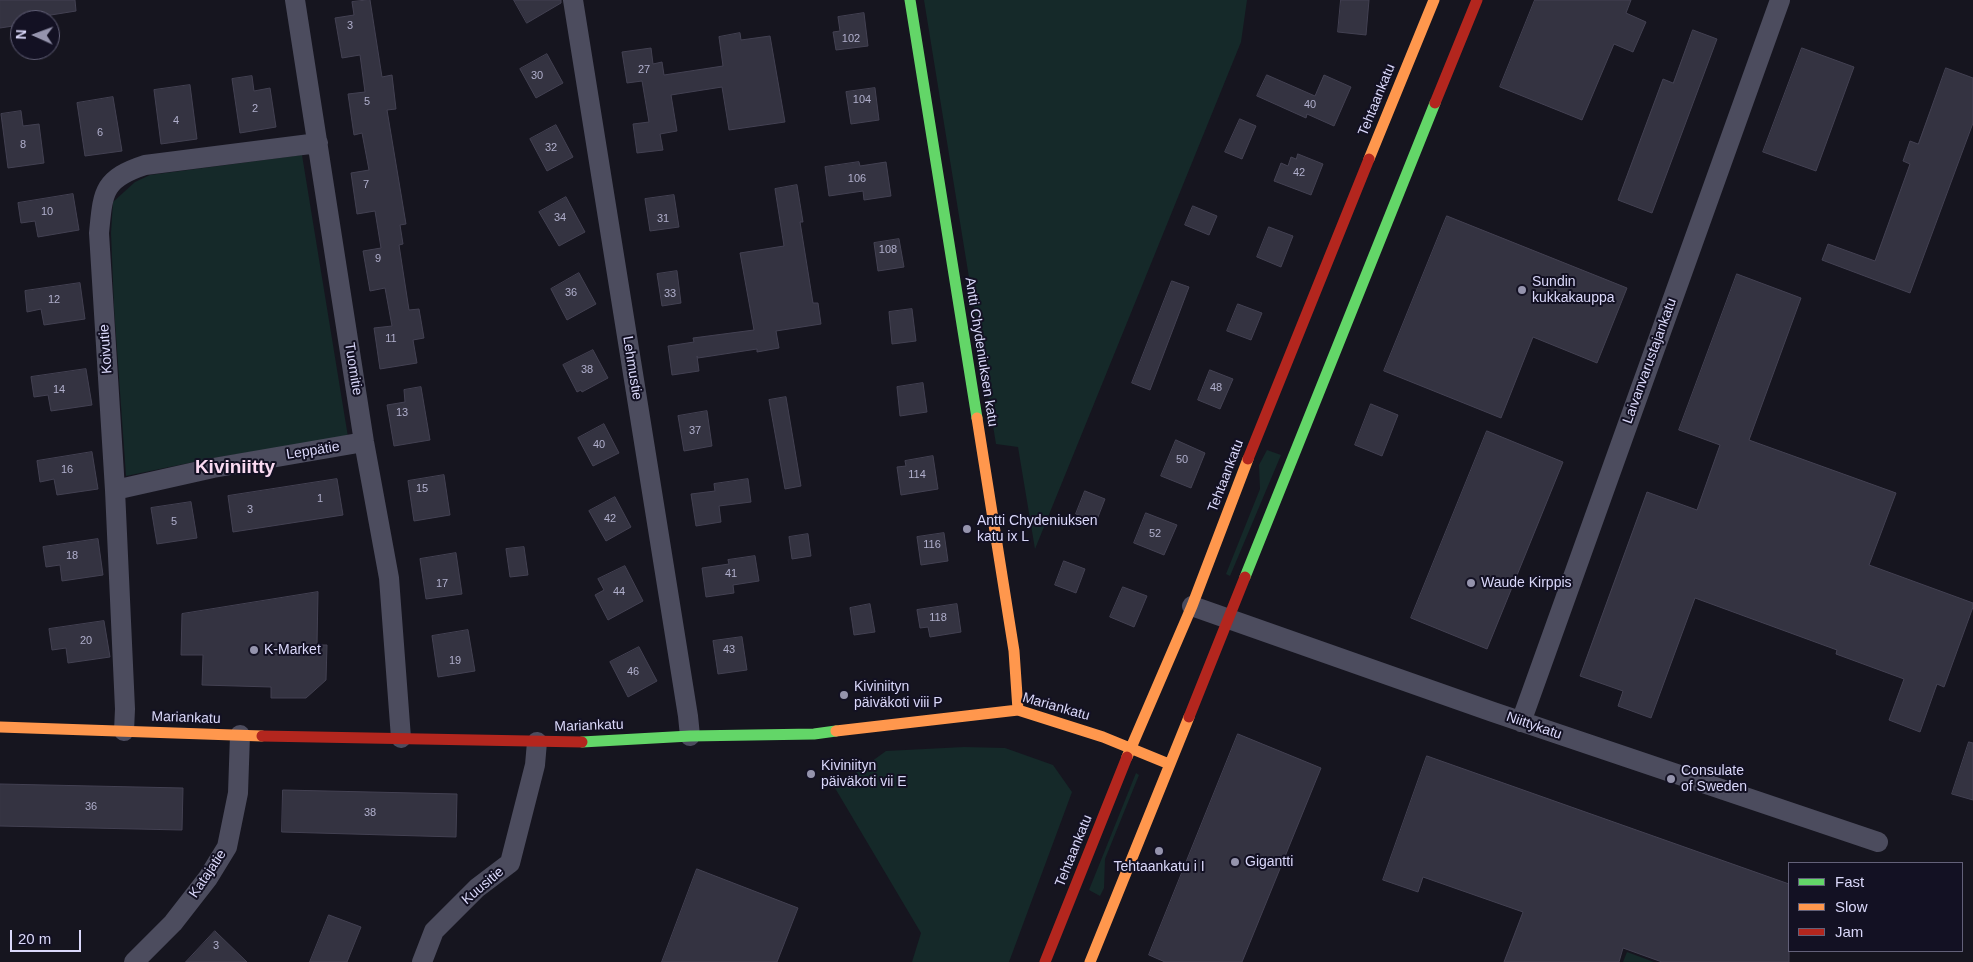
<!DOCTYPE html>
<meta charset="utf-8">
<style>
body{margin:0}
#map{position:relative;width:1973px;height:962px;overflow:hidden;background:#16151f;font-family:Helvetica,sans-serif}
canvas{display:block}
.legend{position:absolute;left:1788px;top:862px;width:175px;height:90px;box-sizing:border-box;background:#131123;border:1px solid #636179;margin:0;padding:6px 9px;list-style:none;font-size:15px;color:#dad8fa}
.legend li{display:flex;align-items:center;gap:10px;height:25px}
.legend b{width:25px;border:1px solid #636179}
.north{position:absolute;left:10px;top:10px;width:50px;height:50px;box-sizing:border-box;background:#131123;border:1px solid #636179;border-radius:50%;rotate:272deg;font-size:14px;font-weight:700;line-height:20px;text-align:center;color:#dad8fa}
.north::after{content:'';display:block;margin:auto;width:18px;height:22px;background:#9594ad;clip-path:polygon(50% 0,100% 100%,50% 72%,0 100%)}
.scale{position:absolute;left:10px;top:930px;width:71px;height:22px;box-sizing:border-box;border:2px solid #dad8fa;border-top:0;padding-left:6px;font-size:15px;line-height:18px;white-space:nowrap;color:#dad8fa;-webkit-text-stroke:4px #131123;paint-order:stroke}
</style>
<div id="map">
<canvas width="1973" height="962"></canvas>
<ul class="legend">
<li><b style="height:6px;background:#63d668"></b>Fast</li>
<li><b style="height:6px;background:#ff974d"></b>Slow</li>
<li><b style="height:6px;background:#b3261e"></b>Jam</li>
</ul>
<div class="north">N</div>
<div class="scale">20 m</div>
</div>
<script>
const ctx = document.querySelector('canvas').getContext('2d');
ctx.lineJoin = 'round';
function paint(path, color) { ctx.fillStyle = color; ctx.fill(path, 'evenodd'); }
function stroke(path, color, width, dash) { ctx.strokeStyle = color; ctx.lineWidth = width; ctx.lineCap = dash ? 'butt' : 'round'; ctx.setLineDash(dash || []); ctx.stroke(path); }
function label(font, color, halo, rows, align = 'center') {
  ctx.font = font + ' Helvetica,sans-serif'; ctx.lineWidth = 4; ctx.setLineDash([]); ctx.textBaseline = 'middle'; ctx.strokeStyle = halo; ctx.fillStyle = color; for (const [text, x, y, turn = 0] of rows) {
    ctx.save(); ctx.translate(x, y); ctx.rotate((+turn || 0) * Math.PI / 180); ctx.textAlign = isNaN(turn) ? turn : align; if (halo) ctx.strokeText(text, 0, 0); ctx.fillText(text, 0, 0); ctx.restore();
  }
}
paint(new Path2D(`
 M 924,0 L 1247,0 L 1241,42 L 1035,549 L 1018,447 L 996,444 Z
 M 302,155 L 348,437 L 213,458 L 126,476 L 114,307 L 111,233 L 113,202 L 135,182 L 150,175 Z
 M 1267,450 L 1281,455 L 1230,576 L 1226,574 L 1260,489 L 1259,465 Z
 M 964,747 L 1005,748 L 1053,765 L 1072,792 L 1009,962 L 912,962 L 921,933 L 835,788 L 886,751 Z
 M 1136,773 L 1139,775 L 1105,859 L 1104,888 L 1100,896 L 1089,890 Z
 M 1627,952 L 1654,962 L 1623,962 Z`), '#152929');
const building = new Path2D(`
 M 0,0 L 75,0 L 76,11 L 32,18 L 32,20 L 20,20 L 20,25 L 0,28 Z
 M 370,0 L 382,77 L 392,75 L 396,109 L 387,110 L 406,224 L 400,225 L 403,244 L 399,245 L 409,310 L 419,309 L 424,338 L 413,340 L 417,363 L 380,369 L 374,328 L 392,326 L 385,288 L 370,291 L 363,251 L 381,248 L 375,211 L 357,214 L 351,173 L 369,170 L 362,133 L 354,135 L 348,94 L 365,92 L 360,55 L 342,58 L 335,18 L 354,15 L 352,2 Z
 M 514,0 L 561,0 L 561,3 L 527,23 Z
 M 1341,0 L 1369,0 L 1366,35 L 1338,32 Z
 M 1535,0 L 1631,0 L 1626,13 L 1646,22 L 1633,52 L 1614,44 L 1582,120 L 1500,87 Z
 M 864,13 L 868,46 L 836,50 L 833,32 L 840,31 L 838,17 Z
 M 1693,30 L 1717,39 L 1652,213 L 1618,200 L 1663,79 L 1673,83 Z
 M 740,33 L 741,40 L 770,36 L 785,122 L 729,130 L 722,87 L 671,95 L 677,131 L 660,134 L 663,150 L 637,153 L 633,124 L 649,122 L 642,81 L 627,83 L 622,52 L 651,48 L 653,64 L 662,62 L 664,75 L 723,66 L 719,37 Z
 M 1802,48 L 1854,67 L 1816,171 L 1763,152 Z
 M 547,54 L 563,83 L 536,98 L 520,69 Z
 M 1946,68 L 1973,78 L 1973,123 L 1910,293 L 1822,260 L 1828,244 L 1875,261 L 1910,164 L 1903,161 L 1910,141 L 1918,144 Z
 M 1267,75 L 1315,96 L 1324,75 L 1351,87 L 1334,126 L 1307,114 L 1306,118 L 1257,96 Z
 M 252,76 L 254,91 L 270,88 L 276,127 L 240,133 L 232,79 Z
 M 190,85 L 197,139 L 161,144 L 154,90 Z
 M 875,88 L 879,120 L 851,124 L 846,92 Z
 M 113,97 L 122,151 L 85,156 L 77,103 Z
 M 21,111 L 23,126 L 39,124 L 44,163 L 8,168 L 1,114 Z
 M 1240,119 L 1256,126 L 1242,159 L 1225,152 Z
 M 556,125 L 573,157 L 547,171 L 530,139 Z
 M 1298,154 L 1323,164 L 1311,195 L 1274,181 L 1281,163 L 1288,166 L 1291,157 L 1296,159 Z
 M 859,162 L 860,166 L 886,162 L 891,196 L 864,200 L 863,191 L 829,196 L 825,167 Z
 M 797,185 L 803,222 L 800,222 L 813,303 L 818,303 L 821,324 L 776,331 L 779,348 L 757,352 L 757,349 L 698,358 L 697,356 L 699,371 L 672,375 L 668,346 L 694,342 L 693,338 L 754,330 L 740,253 L 784,246 L 775,189 Z
 M 73,194 L 79,230 L 38,237 L 35,221 L 21,223 L 18,203 Z
 M 674,195 L 679,227 L 650,231 L 645,199 Z
 M 566,197 L 585,232 L 559,246 L 539,212 Z
 M 1193,206 L 1217,216 L 1209,235 L 1185,225 Z
 M 1447,216 L 1627,288 L 1597,363 L 1533,337 L 1501,418 L 1384,371 Z
 M 1269,227 L 1293,236 L 1281,267 L 1257,257 Z
 M 899,239 L 904,267 L 878,271 L 874,243 Z
 M 677,271 L 681,303 L 662,306 L 657,274 Z
 M 579,273 L 596,304 L 567,320 L 551,289 Z
 M 1737,274 L 1801,298 L 1749,440 L 1896,493 L 1869,565 L 1973,603 L 1973,607 L 1944,687 L 1937,684 L 1920,732 L 1889,720 L 1904,679 L 1836,654 L 1837,650 L 1695,598 L 1651,718 L 1618,706 L 1623,691 L 1580,676 L 1647,492 L 1697,510 L 1720,445 L 1679,430 Z
 M 1172,281 L 1189,287 L 1150,390 L 1132,383 Z
 M 80,283 L 85,319 L 44,325 L 41,309 L 27,312 L 25,291 Z
 M 1238,304 L 1262,313 L 1251,340 L 1227,331 Z
 M 912,309 L 916,341 L 892,344 L 889,312 Z
 M 593,350 L 608,378 L 582,392 L 581,390 L 577,392 L 563,365 Z
 M 86,369 L 92,405 L 51,411 L 48,395 L 34,397 L 31,377 Z
 M 1210,370 L 1233,379 L 1220,409 L 1198,400 Z
 M 923,383 L 927,412 L 900,416 L 897,387 Z
 M 421,387 L 430,440 L 394,446 L 387,405 L 405,402 L 404,390 Z
 M 786,397 L 801,486 L 785,489 L 769,400 Z
 M 1371,404 L 1398,415 L 1382,456 L 1355,445 Z
 M 707,411 L 712,446 L 684,451 L 678,416 Z
 M 604,424 L 619,453 L 593,466 L 578,438 Z
 M 1487,431 L 1563,462 L 1487,649 L 1411,618 Z
 M 1176,440 L 1205,453 L 1191,488 L 1161,476 Z
 M 92,452 L 98,489 L 57,495 L 54,479 L 40,482 L 37,461 Z
 M 933,456 L 938,489 L 901,495 L 897,467 L 906,466 L 905,461 Z
 M 444,475 L 450,515 L 414,521 L 408,481 Z
 M 337,479 L 343,515 L 233,532 L 228,496 Z
 M 748,479 L 751,502 L 719,506 L 721,522 L 696,526 L 691,494 L 715,491 L 714,484 Z
 M 1085,491 L 1105,499 L 1096,522 L 1076,514 Z
 M 615,497 L 631,527 L 606,541 L 589,511 Z
 M 191,502 L 197,538 L 157,544 L 151,508 Z
 M 1146,513 L 1177,525 L 1164,555 L 1134,543 Z
 M 944,533 L 948,561 L 921,565 L 917,537 Z
 M 808,534 L 811,556 L 792,559 L 789,537 Z
 M 98,539 L 103,575 L 62,581 L 60,565 L 46,567 L 43,547 Z
 M 524,547 L 528,575 L 510,577 L 506,549 Z
 M 456,553 L 462,594 L 426,599 L 420,559 Z
 M 755,556 L 759,581 L 733,585 L 734,593 L 706,597 L 702,568 L 729,564 L 728,560 Z
 M 1064,561 L 1085,569 L 1076,593 L 1055,585 Z
 M 625,566 L 643,601 L 608,620 L 595,595 L 604,590 L 598,579 Z
 M 1123,587 L 1147,596 L 1134,627 L 1110,617 Z
 M 318,592 L 317,645 L 327,645 L 326,680 L 306,698 L 271,698 L 271,687 L 202,685 L 203,655 L 181,655 L 182,614 Z
 M 870,604 L 875,632 L 854,635 L 850,608 Z
 M 957,604 L 961,632 L 930,637 L 928,627 L 920,628 L 917,610 Z
 M 104,621 L 110,657 L 68,663 L 66,648 L 52,650 L 49,629 Z
 M 468,630 L 475,671 L 438,677 L 432,636 Z
 M 742,637 L 747,670 L 718,674 L 713,641 Z
 M 639,647 L 657,681 L 628,697 L 610,662 Z
 M 1238,734 L 1321,768 L 1242,962 L 1165,962 L 1149,955 Z
 M 1969,742 L 1973,743 L 1973,800 L 1952,794 Z
 M 1427,756 L 1789,884 L 1789,962 L 1662,962 L 1623,948 L 1619,962 L 1504,962 L 1523,912 L 1423,877 L 1418,892 L 1383,880 Z
 M 0,784 L 183,788 L 182,830 L 0,826 Z
 M 283,790 L 457,794 L 456,837 L 282,832 Z
 M 697,869 L 798,908 L 777,962 L 662,962 Z
 M 329,915 L 361,927 L 347,962 L 310,962 Z
 M 215,931 L 247,962 L 186,962 Z`);
paint(building, '#343341');
stroke(building, '#434152', 1);
stroke(new Path2D(`
 M 295,0 L 364,442 L 389,578 L 401,738
 M 573,0 L 688,716 L 690,736
 M 115,490 L 213,468 L 364,442
 M 1192,606 L 1493,712 L 1878,842
 M 1521,722 L 1780,0
 M 124,731 L 125,709 L 115,490 L 99,233 C 103,193 102,179 145,165 L 318,143
 M 134,962 L 173,923 L 208,878 L 227,847 L 238,793 L 240,735
 M 422,962 L 434,931 L 477,888 L 510,863 L 535,765 L 537,742`), '#4c4c5e', 20);
stroke(new Path2D(`
 M 910,0 L 977,418
 M 1245,577 L 1435,103
 M 582,742 L 690,736 L 814,734 L 836,731`), '#63d668', 11);
stroke(new Path2D(`
 M 1369,159 L 1434,0
 M 977,418 L 1014,651 L 1018,710
 M 0,727 L 262,736
 M 836,731 L 1018,710 L 1103,737 L 1169,764
 M 1127,757 L 1192,606 L 1248,459
 M 1090,962 L 1189,717`), '#ff974d', 11);
stroke(new Path2D(`
 M 1435,103 L 1477,0
 M 1248,459 L 1369,159
 M 1189,717 L 1245,577
 M 262,736 L 582,742
 M 1045,962 L 1127,757`), '#b3261e', 11);
for (const [x, y, r, color] of [
 [1522,290,5,"#9594ad"],
 [967,529,5,"#9594ad"],
 [1471,583,5,"#9594ad"],
 [254,650,5,"#9594ad"],
 [844,695,5,"#9594ad"],
 [811,774,5,"#9594ad"],
 [1671,779,5,"#9594ad"],
 [1159,851,5,"#9594ad"],
 [1235,862,5,"#9594ad"]
]) { const dot = new Path2D(); dot.arc(x, y, r, 0, 2 * Math.PI); ctx.fillStyle = color; ctx.fill(dot); stroke(dot, '#131123', 2); }
label('11px', '#b0afcc', null, [
 ["3",350,26],
 ["102",851,39],
 ["27",644,70],
 ["30",537,76],
 ["104",862,100],
 ["5",367,102],
 ["40",1310,105],
 ["2",255,109],
 ["4",176,121],
 ["6",100,133],
 ["8",23,145],
 ["32",551,148],
 ["42",1299,173],
 ["106",857,179],
 ["7",366,185],
 ["10",47,212],
 ["34",560,218],
 ["31",663,219],
 ["108",888,250],
 ["9",378,259],
 ["36",571,293],
 ["33",670,294],
 ["12",54,300],
 ["11",391,339],
 ["38",587,370],
 ["48",1216,388],
 ["14",59,390],
 ["13",402,413],
 ["37",695,431],
 ["40",599,445],
 ["50",1182,460],
 ["16",67,470],
 ["114",917,475],
 ["15",422,489],
 ["1",320,499],
 ["3",250,510],
 ["42",610,519],
 ["5",174,522],
 ["52",1155,534],
 ["116",932,545],
 ["18",72,556],
 ["41",731,574],
 ["17",442,584],
 ["44",619,592],
 ["118",938,618],
 ["20",86,641],
 ["43",729,650],
 ["19",455,661],
 ["46",633,672],
 ["36",91,807],
 ["38",370,813],
 ["3",216,946]
]);
label('14px', '#dad8fa', '#131123', [
 ["Tehtaankatu",1377,100,-68],
 ["Koivutie",106,349,-94],
 ["Antti Chydeniuksen katu",981,352,81],
 ["Laivanvarustajankatu",1650,361,-70],
 ["Lehmustie",632,368,81],
 ["Tuomitie",353,369,81],
 ["Leppätie",313,451,-9],
 ["Tehtaankatu",1226,476,-69],
 ["Mariankatu",1056,707,16],
 ["Mariankatu",186,718,2],
 ["Mariankatu",589,726,-2],
 ["Niittykatu",1534,726,19],
 ["Tehtaankatu",1074,851,-68],
 ["Katajatie",208,874,-56],
 ["Kuusitie",483,886,-40]
]);
label('14px', '#dad8fa', '#131123', [
 ["Sundin",1532,282],
 ["kukkakauppa",1532,298],
 ["Antti Chydeniuksen",977,521],
 ["katu ix L",977,537],
 ["Waude Kirppis",1481,583],
 ["K-Market",264,650],
 ["Kiviniityn",854,687],
 ["päiväkoti viii P",854,703],
 ["Kiviniityn",821,766],
 ["päiväkoti vii E",821,782],
 ["Consulate",1681,771],
 ["of Sweden",1681,787],
 ["Gigantti",1245,862],
 ["Tehtaankatu i I",1159,867,"center"]
], 'left');
label('bold 19px', '#fadaf1', '#131123', [
 ["Kiviniitty",235,468]
]);
</script>
